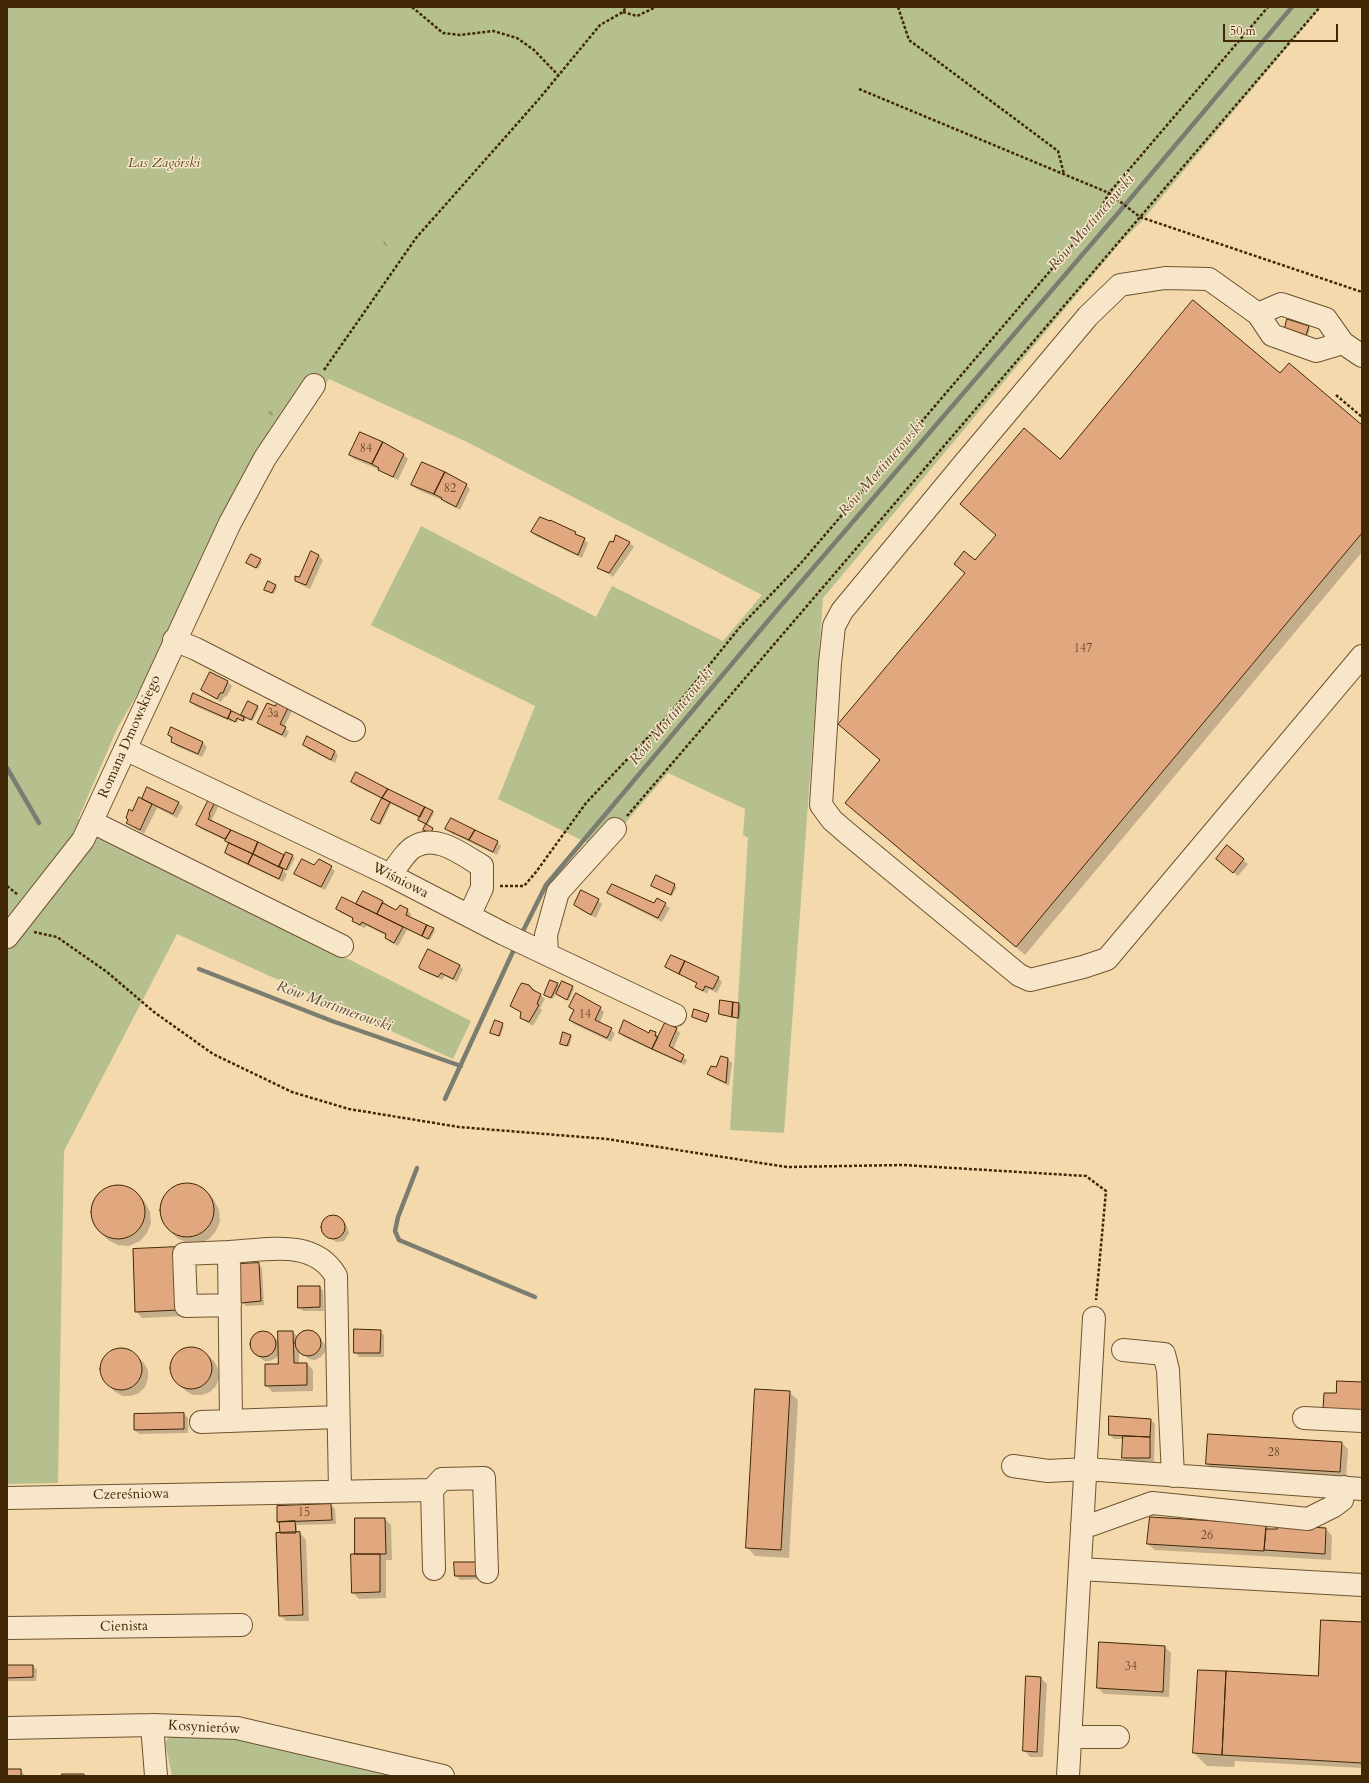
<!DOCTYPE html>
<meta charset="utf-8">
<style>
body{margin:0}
#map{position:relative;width:1369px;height:1783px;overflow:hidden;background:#f4d9ad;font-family:Cardo,serif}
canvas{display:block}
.frame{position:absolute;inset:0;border:8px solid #412706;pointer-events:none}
.scale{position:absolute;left:1223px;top:24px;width:115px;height:18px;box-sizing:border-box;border:2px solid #412706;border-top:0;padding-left:5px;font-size:12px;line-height:14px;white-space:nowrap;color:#412706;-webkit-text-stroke:3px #f8e6ca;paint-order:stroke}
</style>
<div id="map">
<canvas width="1369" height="1783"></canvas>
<div class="frame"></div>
<div class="scale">50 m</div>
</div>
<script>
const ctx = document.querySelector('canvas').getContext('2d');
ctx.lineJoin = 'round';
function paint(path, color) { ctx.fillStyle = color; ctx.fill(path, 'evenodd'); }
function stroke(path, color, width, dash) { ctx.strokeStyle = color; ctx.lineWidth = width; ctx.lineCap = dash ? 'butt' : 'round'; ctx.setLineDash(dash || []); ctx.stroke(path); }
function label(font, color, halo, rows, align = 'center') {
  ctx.font = font + ' Cardo,serif'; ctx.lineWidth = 3; ctx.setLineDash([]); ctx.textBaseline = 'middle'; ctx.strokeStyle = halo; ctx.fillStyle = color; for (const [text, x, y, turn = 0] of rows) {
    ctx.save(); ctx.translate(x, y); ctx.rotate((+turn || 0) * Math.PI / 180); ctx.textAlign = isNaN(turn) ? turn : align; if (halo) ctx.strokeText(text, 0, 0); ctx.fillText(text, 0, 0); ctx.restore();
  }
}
paint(new Path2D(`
 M 7,7 L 1321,7 L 1141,222 L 1120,243 L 823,598 L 784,1133 L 730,1130 L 748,838 L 743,835 L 745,809 L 668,773 L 602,850 L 498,799 L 535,706 L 371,625 L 421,526 L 596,617 L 612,586 L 723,641 L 762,595 L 467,442 L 329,379 L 241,515 L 117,729 L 78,819 L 168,868 L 471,1021 L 453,1059 L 177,934 L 64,1151 L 58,1483 L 7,1484 Z
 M 171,1735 L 229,1738 L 395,1776 L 172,1776 L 165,1742 Z`), '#b6c08e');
paint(new Path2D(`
 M 384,241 L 387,245 L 386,246 L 383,242 Z
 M 1288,320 L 1309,327 L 1310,329 L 1308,336 L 1287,329 L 1286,328 Z
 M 270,411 L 273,414 L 272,416 L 268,412 Z
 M 1362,426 L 1362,552 L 1025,955 L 846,803 L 881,761 L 839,724 L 965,574 L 955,564 L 975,562 L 997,536 L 961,504 L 1060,460 Z
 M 360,434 L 404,455 L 408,459 L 398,480 L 384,473 L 380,470 L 354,459 L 350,455 Z
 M 412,485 L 466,485 L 470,489 L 460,510 L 446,503 L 442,500 L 416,489 Z
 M 532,532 L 584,539 L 588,543 L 582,558 L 536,536 Z
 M 616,536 L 630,543 L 634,547 L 613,577 L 598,567 Z
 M 312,553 L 319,556 L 323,560 L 310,589 L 300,584 L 296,580 L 299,578 Z
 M 252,555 L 262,562 L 258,569 L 247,563 Z
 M 276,586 L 277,587 L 274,594 L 267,591 Z
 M 211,674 L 228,682 L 232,686 L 227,696 L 224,697 L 221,702 L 202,690 Z
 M 191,702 L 230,711 L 241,716 L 249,702 L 259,708 L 253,721 L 246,718 L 245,722 L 239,719 L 237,723 L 232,720 L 232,722 L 195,706 Z
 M 295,705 L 284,727 L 289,732 L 286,738 L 263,727 L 259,723 L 275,707 Z
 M 172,728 L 203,743 L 207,747 L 202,757 L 176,746 L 169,735 Z
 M 304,745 L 334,751 L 338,755 L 335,763 L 308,749 Z
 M 352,782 L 432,812 L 434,813 L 427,826 L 434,831 L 433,834 L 426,831 L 427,825 L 421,822 L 419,820 L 420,818 L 391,804 L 381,825 L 374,821 L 382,799 L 356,786 Z
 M 148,788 L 179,803 L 183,807 L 177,818 L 157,808 L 144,834 L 128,823 Z
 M 210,799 L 219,805 L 212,819 L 213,822 L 285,857 L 287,853 L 295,858 L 288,871 L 280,867 L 287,874 L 283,882 L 230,857 L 226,853 L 230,844 L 227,841 L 201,829 L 197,825 Z
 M 452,820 L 497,842 L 501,846 L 497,855 L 451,833 L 447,829 Z
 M 1227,847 L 1248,864 L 1238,876 L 1221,863 Z
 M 319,860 L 335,871 L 325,890 L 300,877 L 296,873 L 315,866 Z
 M 657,876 L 677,887 L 672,896 L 654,887 Z
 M 609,893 L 654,905 L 657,899 L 670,908 L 662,922 L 613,897 Z
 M 598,900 L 602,904 L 596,918 L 579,909 L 575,905 Z
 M 382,901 L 397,911 L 407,910 L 411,914 L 410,918 L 434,929 L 435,931 L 430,940 L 407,930 L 398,946 L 390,942 L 386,938 L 387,936 L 367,926 L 364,928 L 358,925 L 354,919 L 341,913 L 337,909 Z
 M 459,965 L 463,969 L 457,982 L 445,976 L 442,980 L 425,972 L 421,968 Z
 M 666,967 L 718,978 L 722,982 L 717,993 L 709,989 L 707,994 L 697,987 L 698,984 Z
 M 562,982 L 574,989 L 569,1001 L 556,993 L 553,999 L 545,995 L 557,983 L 560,986 Z
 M 529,985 L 545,999 L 540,1008 L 542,1010 L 533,1026 L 525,1021 L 521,1017 L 522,1013 L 511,1006 Z
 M 739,1004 L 741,1006 L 740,1019 L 722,1015 L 720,1014 Z
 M 571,1007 L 600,1008 L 604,1012 L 600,1023 L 615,1033 L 611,1042 L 574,1024 L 570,1020 L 574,1011 Z
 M 708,1015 L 710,1017 L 707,1023 L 693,1017 Z
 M 502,1024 L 504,1026 L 500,1037 L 492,1032 Z
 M 676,1029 L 680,1033 L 673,1050 L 687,1060 L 685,1065 L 624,1037 L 620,1033 L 655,1033 L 659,1037 Z
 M 571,1035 L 572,1037 L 569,1047 L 561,1044 Z
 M 728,1059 L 732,1063 L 729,1086 L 713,1078 L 708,1074 Z
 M 188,1183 L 199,1186 L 208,1193 L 214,1200 L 219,1210 L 220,1221 L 216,1231 L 209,1239 L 198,1244 L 187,1243 L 177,1238 L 163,1223 L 160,1212 L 162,1201 L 167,1192 L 177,1185 Z
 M 119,1185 L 130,1188 L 138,1195 L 145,1202 L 150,1212 L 151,1223 L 147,1233 L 140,1241 L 129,1246 L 118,1245 L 108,1240 L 94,1225 L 91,1214 L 92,1203 L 99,1194 L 108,1187 Z
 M 334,1216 L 346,1224 L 349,1233 L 344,1241 L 336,1242 L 324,1232 L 323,1228 L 326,1219 Z
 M 134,1250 L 185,1316 L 142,1318 L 136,1311 Z
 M 258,1264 L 262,1268 L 264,1305 L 246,1306 L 242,1302 Z
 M 319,1287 L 323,1291 L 324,1311 L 303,1311 L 299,1307 Z
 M 308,1330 L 318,1335 L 325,1345 L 325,1352 L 321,1357 L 315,1360 L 309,1359 L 299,1351 L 299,1364 L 307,1364 L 313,1370 L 313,1391 L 272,1392 L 266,1385 L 279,1365 L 279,1354 L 276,1358 L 270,1361 L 264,1361 L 254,1352 L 251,1346 L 252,1340 L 255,1334 L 261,1332 L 268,1332 L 279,1342 L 293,1332 L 298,1337 L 300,1333 Z
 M 380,1331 L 384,1335 L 384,1357 L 359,1357 L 355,1352 Z
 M 192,1347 L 200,1349 L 214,1361 L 218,1369 L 219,1378 L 216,1386 L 210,1392 L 202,1395 L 193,1395 L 186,1391 L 173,1378 L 171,1369 L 172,1361 L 177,1353 L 184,1349 Z
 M 122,1348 L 130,1350 L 137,1356 L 144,1363 L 148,1370 L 148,1379 L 145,1387 L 139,1393 L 131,1396 L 123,1396 L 115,1392 L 103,1379 L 100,1371 L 101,1362 L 106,1355 L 113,1350 Z
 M 789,1392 L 798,1400 L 789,1558 L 755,1556 L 747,1547 Z
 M 184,1414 L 188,1418 L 188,1433 L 139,1434 L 135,1430 Z
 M 1151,1420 L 1155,1424 L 1154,1462 L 1127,1461 L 1123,1457 L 1124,1439 L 1114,1439 L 1110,1435 Z
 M 1342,1443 L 1348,1449 L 1346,1478 L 1214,1470 L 1207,1464 Z
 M 331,1505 L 335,1509 L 336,1524 L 297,1525 L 297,1534 L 300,1533 L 306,1540 L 309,1621 L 286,1621 L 280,1615 L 280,1524 L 278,1521 L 278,1507 Z
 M 356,1519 L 385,1519 L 391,1525 L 392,1560 L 386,1560 L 386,1598 L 359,1599 L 353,1592 L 356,1555 Z
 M 1266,1525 L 1271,1530 L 1326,1529 L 1332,1536 L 1331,1560 L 1155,1550 L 1148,1544 Z
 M 476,1563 L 481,1579 L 460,1580 L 456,1576 Z
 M 1362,1623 L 1362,1768 L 1235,1761 L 1234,1767 L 1207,1766 L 1194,1753 L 1319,1677 Z
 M 1165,1647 L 1171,1653 L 1169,1697 L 1104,1694 L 1098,1688 Z
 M 7,1666 L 33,1666 L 37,1670 L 36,1681 L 7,1681 Z
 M 1041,1678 L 1047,1684 L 1043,1757 L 1030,1757 L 1024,1750 Z
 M 7,1770 L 21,1770 L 25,1776 L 7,1776 Z`), '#0003');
stroke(new Path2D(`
 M 7,768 L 39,823
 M 521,935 L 546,885 L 778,609 L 1119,212 L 1292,7
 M 199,969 L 332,1021 L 461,1066
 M 445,1099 L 516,945
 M 417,1168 L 398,1217 L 395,1231 L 399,1240 L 535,1297`), '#7b7d70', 4.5);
const building = new Path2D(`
 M 1193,300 L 1280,373 L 1289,363 L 1362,425 L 1362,533 L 1016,947 L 845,803 L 880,760 L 838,724 L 965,573 L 954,564 L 964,551 L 975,560 L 996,535 L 960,504 L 1024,428 L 1060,459 Z
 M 1287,319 L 1309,326 L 1306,335 L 1285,328 Z
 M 360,432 L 383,442 L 372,464 L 349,455 Z
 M 383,442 L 404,454 L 393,477 L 378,470 L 379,468 L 372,464 Z
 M 422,462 L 445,472 L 434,494 L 411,485 Z
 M 445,472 L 467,484 L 456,507 L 441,499 L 442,498 L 434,494 Z
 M 540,517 L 550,521 L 550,520 L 576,532 L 575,534 L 585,538 L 578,555 L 531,532 Z
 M 616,535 L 630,542 L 609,573 L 597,568 L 610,541 L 613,542 Z
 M 311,551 L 319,555 L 306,585 L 295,581 L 295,576 L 299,577 Z
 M 251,554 L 261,559 L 256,568 L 246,563 Z
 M 268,581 L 276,585 L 272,593 L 264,590 Z
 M 210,672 L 228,681 L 223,693 L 220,693 L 217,699 L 201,690 Z
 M 193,693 L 231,710 L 228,719 L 190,702 Z
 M 281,694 L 292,700 L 280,724 L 286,727 L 282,735 L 257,723 L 267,703 L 275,706 Z
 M 248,701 L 258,706 L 251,720 L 241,715 Z
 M 232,711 L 244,717 L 243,721 L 237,718 L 235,722 L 228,718 Z
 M 171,727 L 203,742 L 198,754 L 171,742 L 172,737 L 168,735 Z
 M 307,736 L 335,751 L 331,760 L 303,745 Z
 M 356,772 L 388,789 L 382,798 L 351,782 Z
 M 147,787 L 179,802 L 173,814 L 142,799 Z
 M 388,789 L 425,807 L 420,817 L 382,798 Z
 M 139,797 L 152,804 L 140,830 L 126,823 L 128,820 L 126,818 L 129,809 L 132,811 Z
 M 210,797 L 216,800 L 209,814 L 210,816 L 208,819 L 231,830 L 225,839 L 196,825 Z
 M 382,798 L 390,802 L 379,824 L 371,820 Z
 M 425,807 L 433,811 L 426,824 L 418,820 Z
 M 451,818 L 475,830 L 469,840 L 445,829 Z
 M 426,824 L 433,828 L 431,833 L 423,830 Z
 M 231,830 L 258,842 L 253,854 L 225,841 Z
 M 475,830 L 498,841 L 493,852 L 469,840 Z
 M 258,842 L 284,855 L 279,867 L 253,854 Z
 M 229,843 L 253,854 L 248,864 L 225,853 Z
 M 1227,845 L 1244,859 L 1233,873 L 1216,859 Z
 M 286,852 L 293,855 L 286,870 L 279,866 Z
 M 253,854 L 283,869 L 279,879 L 248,864 Z
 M 302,859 L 314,865 L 319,859 L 332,866 L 321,887 L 294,874 Z
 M 656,875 L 675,884 L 671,895 L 651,886 Z
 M 612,884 L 654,903 L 657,898 L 666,903 L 658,918 L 607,893 Z
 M 581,890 L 599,899 L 591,915 L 574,905 Z
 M 363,891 L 383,901 L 377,914 L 356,904 Z
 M 342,897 L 403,927 L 394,943 L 385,938 L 386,934 L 362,922 L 360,925 L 352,921 L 353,918 L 336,909 Z
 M 383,903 L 396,910 L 400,905 L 408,909 L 406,915 L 427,925 L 422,936 L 377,914 Z
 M 427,925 L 434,928 L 428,939 L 422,936 Z
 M 428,949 L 460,965 L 453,979 L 441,973 L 438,977 L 420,969 L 419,967 Z
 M 671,955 L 685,961 L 679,974 L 665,967 Z
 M 685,961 L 719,977 L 713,989 L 705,986 L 703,991 L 695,987 L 697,983 L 679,974 Z
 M 550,980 L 558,983 L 551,998 L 544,995 Z
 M 562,981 L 573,986 L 567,1000 L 556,994 Z
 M 522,983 L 529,985 L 533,990 L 541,994 L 537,1004 L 539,1005 L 529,1022 L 520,1018 L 521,1012 L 510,1006 L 519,987 Z
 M 576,993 L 601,1007 L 595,1020 L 612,1028 L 607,1038 L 569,1020 L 574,1010 L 569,1007 Z
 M 720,1000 L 733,1002 L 732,1017 L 719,1014 Z
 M 733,1002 L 739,1003 L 738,1018 L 732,1017 Z
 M 694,1009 L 709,1014 L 706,1022 L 692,1017 Z
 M 495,1020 L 503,1023 L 499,1036 L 490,1033 Z
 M 624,1020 L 649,1033 L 650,1030 L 656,1032 L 655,1036 L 658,1037 L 652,1049 L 619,1033 Z
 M 665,1023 L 677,1028 L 669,1046 L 684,1055 L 681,1062 L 652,1049 Z
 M 563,1032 L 571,1035 L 567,1046 L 560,1044 Z
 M 721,1056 L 728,1058 L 726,1083 L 707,1074 L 711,1066 L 716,1067 Z
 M160 1210a27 27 0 1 1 54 0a27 27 0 1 1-54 0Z
 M91 1212a27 27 0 1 1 54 0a27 27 0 1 1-54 0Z
 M321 1227a12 12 0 1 1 24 0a12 12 0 1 1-24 0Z
 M 177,1247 L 179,1310 L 135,1312 L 133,1249 Z
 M 259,1263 L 261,1301 L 241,1303 L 238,1264 Z
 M 298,1286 L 320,1286 L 320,1307 L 298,1308 Z
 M 354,1329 L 381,1330 L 380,1353 L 354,1353 Z
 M295 1343a13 13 0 1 1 26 0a13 13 0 1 1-26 0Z
 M250 1344a13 13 0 1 1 26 0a13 13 0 1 1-26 0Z
 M 278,1331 L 293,1331 L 294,1363 L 307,1363 L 307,1385 L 265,1386 L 265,1364 L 278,1364 Z
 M170 1368a21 21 0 1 1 42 0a21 21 0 1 1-42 0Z
 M100 1369a21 21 0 1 1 42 0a21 21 0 1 1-42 0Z
 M 1337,1381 L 1362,1382 L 1362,1413 L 1323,1410 L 1324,1393 L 1336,1393 Z
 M 755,1389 L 790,1391 L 781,1550 L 746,1548 Z
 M 184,1413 L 184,1429 L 134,1430 L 134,1414 Z
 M 1109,1416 L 1151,1419 L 1150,1437 L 1109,1435 Z
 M 1208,1434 L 1342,1442 L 1340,1472 L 1206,1464 Z
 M 1123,1436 L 1150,1437 L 1150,1458 L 1122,1458 Z
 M 331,1504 L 332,1520 L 277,1522 L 277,1506 Z
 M 1150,1517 L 1266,1524 L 1264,1551 L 1147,1544 Z
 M 355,1518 L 385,1518 L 386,1554 L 355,1554 Z
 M 295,1521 L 296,1533 L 280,1533 L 279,1522 Z
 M 1277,1525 L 1326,1528 L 1325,1554 L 1264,1550 L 1266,1529 L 1277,1529 Z
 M 300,1532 L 303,1615 L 279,1616 L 276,1533 Z
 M 351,1554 L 380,1554 L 380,1592 L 352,1593 Z
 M 454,1562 L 477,1562 L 477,1576 L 455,1576 Z
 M 1321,1620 L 1362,1622 L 1362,1763 L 1222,1755 L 1226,1671 L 1318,1676 Z
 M 1099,1642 L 1165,1646 L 1163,1692 L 1097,1688 Z
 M 7,1665 L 33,1665 L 33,1677 L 7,1678 Z
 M 1198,1670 L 1226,1671 L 1222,1755 L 1193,1753 Z
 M 1026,1676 L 1041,1677 L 1037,1752 L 1023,1751 Z
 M 7,1769 L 21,1769 L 21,1776 L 7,1776 Z
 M 62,1774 L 84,1774 L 84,1776 L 62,1776 Z`);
paint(building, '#e1a87f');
stroke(building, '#412706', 1);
const minor = new Path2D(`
 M 1258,314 L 1272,335 L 1316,351 L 1343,343
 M 1362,356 L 1343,343 L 1326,319 L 1281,304 L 1258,314 L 1209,279 L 1165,278 L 1120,285 L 1088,316 L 967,460 L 842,611 L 834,626 L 830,663 L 821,805 L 832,820 L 847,833 L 1019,975 L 1030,980 L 1083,967 L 1107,959 L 1362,656
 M 174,640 L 196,649 L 354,730
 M 125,749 L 390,875 L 504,934 L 675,1015
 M 92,822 L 342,946
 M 390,875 C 396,868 406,851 414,847 C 436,833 463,855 482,866 L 482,888 L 469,916
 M 7,937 L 83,840 L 230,523 L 265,458 L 314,385
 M 547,954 L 546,935 L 558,892 L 615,829
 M 229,1252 C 267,1250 314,1238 336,1276 L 340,1491
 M 230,1305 L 186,1306 L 184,1254 L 229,1252 L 231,1421
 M 1123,1350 L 1164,1354 L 1168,1370 L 1173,1476
 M 1304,1418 L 1362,1421
 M 201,1422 L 338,1417
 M 1013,1466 L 1048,1471 L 1086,1469 L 1362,1489
 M 432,1490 L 442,1479 L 484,1478 L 487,1572
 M 7,1498 L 432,1490 L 434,1569
 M 1082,1525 L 1091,1525 L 1152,1503 L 1308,1519 L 1334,1506 L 1342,1500 L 1344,1487
 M 1080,1569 L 1362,1585
 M 7,1628 L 241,1625
 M 152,1725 L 156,1776
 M 7,1728 L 152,1725 L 237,1728 L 443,1776
 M 1070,1737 L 1118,1737
 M 1068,1776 L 1094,1318`);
stroke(minor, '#6e5430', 24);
stroke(new Path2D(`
 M 412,7 L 443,33 L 460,35 L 493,31 L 517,38 L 534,50 L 559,76
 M 898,7 L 909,40 L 1058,151 L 1064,174
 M 623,12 L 637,16 L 656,7
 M 859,89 L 1109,193 L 1140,217 L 1362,292
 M 324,370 L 416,238 L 539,99 L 600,25 L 623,12 L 626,7
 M 1336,395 L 1362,417
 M 627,816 L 1320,7
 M 7,886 L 17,894
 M 500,886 L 524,886 L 536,872 L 586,803 L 669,715 L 740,627 L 801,563 L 1097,216 L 1109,193 L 1268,7
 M 34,932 L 57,937 L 107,972 L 154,1012 L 213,1054 L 292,1092 L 349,1109 L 459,1127 L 607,1139 L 787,1167 L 903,1165 L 1086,1176 L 1106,1191 L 1096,1300`), '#412706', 2.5, [3, 2]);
stroke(minor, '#f8e6ca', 22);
label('12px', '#694724', null, [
 ["84",366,449],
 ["82",450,489],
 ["147",1083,649],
 ["3a",273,714],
 ["14",585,1015],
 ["28",1274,1453],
 ["15",304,1513],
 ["26",1207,1536],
 ["34",1131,1667]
]);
label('italic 14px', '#5e4d28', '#f8e6ca', [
 ["Las Zagórski",164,164]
]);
label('14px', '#412706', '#f8e6ca', [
 ["Romana Dmowskiego",130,737,-66],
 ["Wiśniowa",400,881,27],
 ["Czereśniowa",131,1495,-1],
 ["Cienista",124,1627,-1],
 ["Kosynierów",204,1728,3]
]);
label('italic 15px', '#594b32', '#f8e6ca', [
 ["Rów Mortimerowski",1092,223,-49],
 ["Rów Mortimerowski",882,469,-49],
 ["Rów Mortimerowski",672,717,-50],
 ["Rów Mortimerowski",334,1007,20]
]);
</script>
